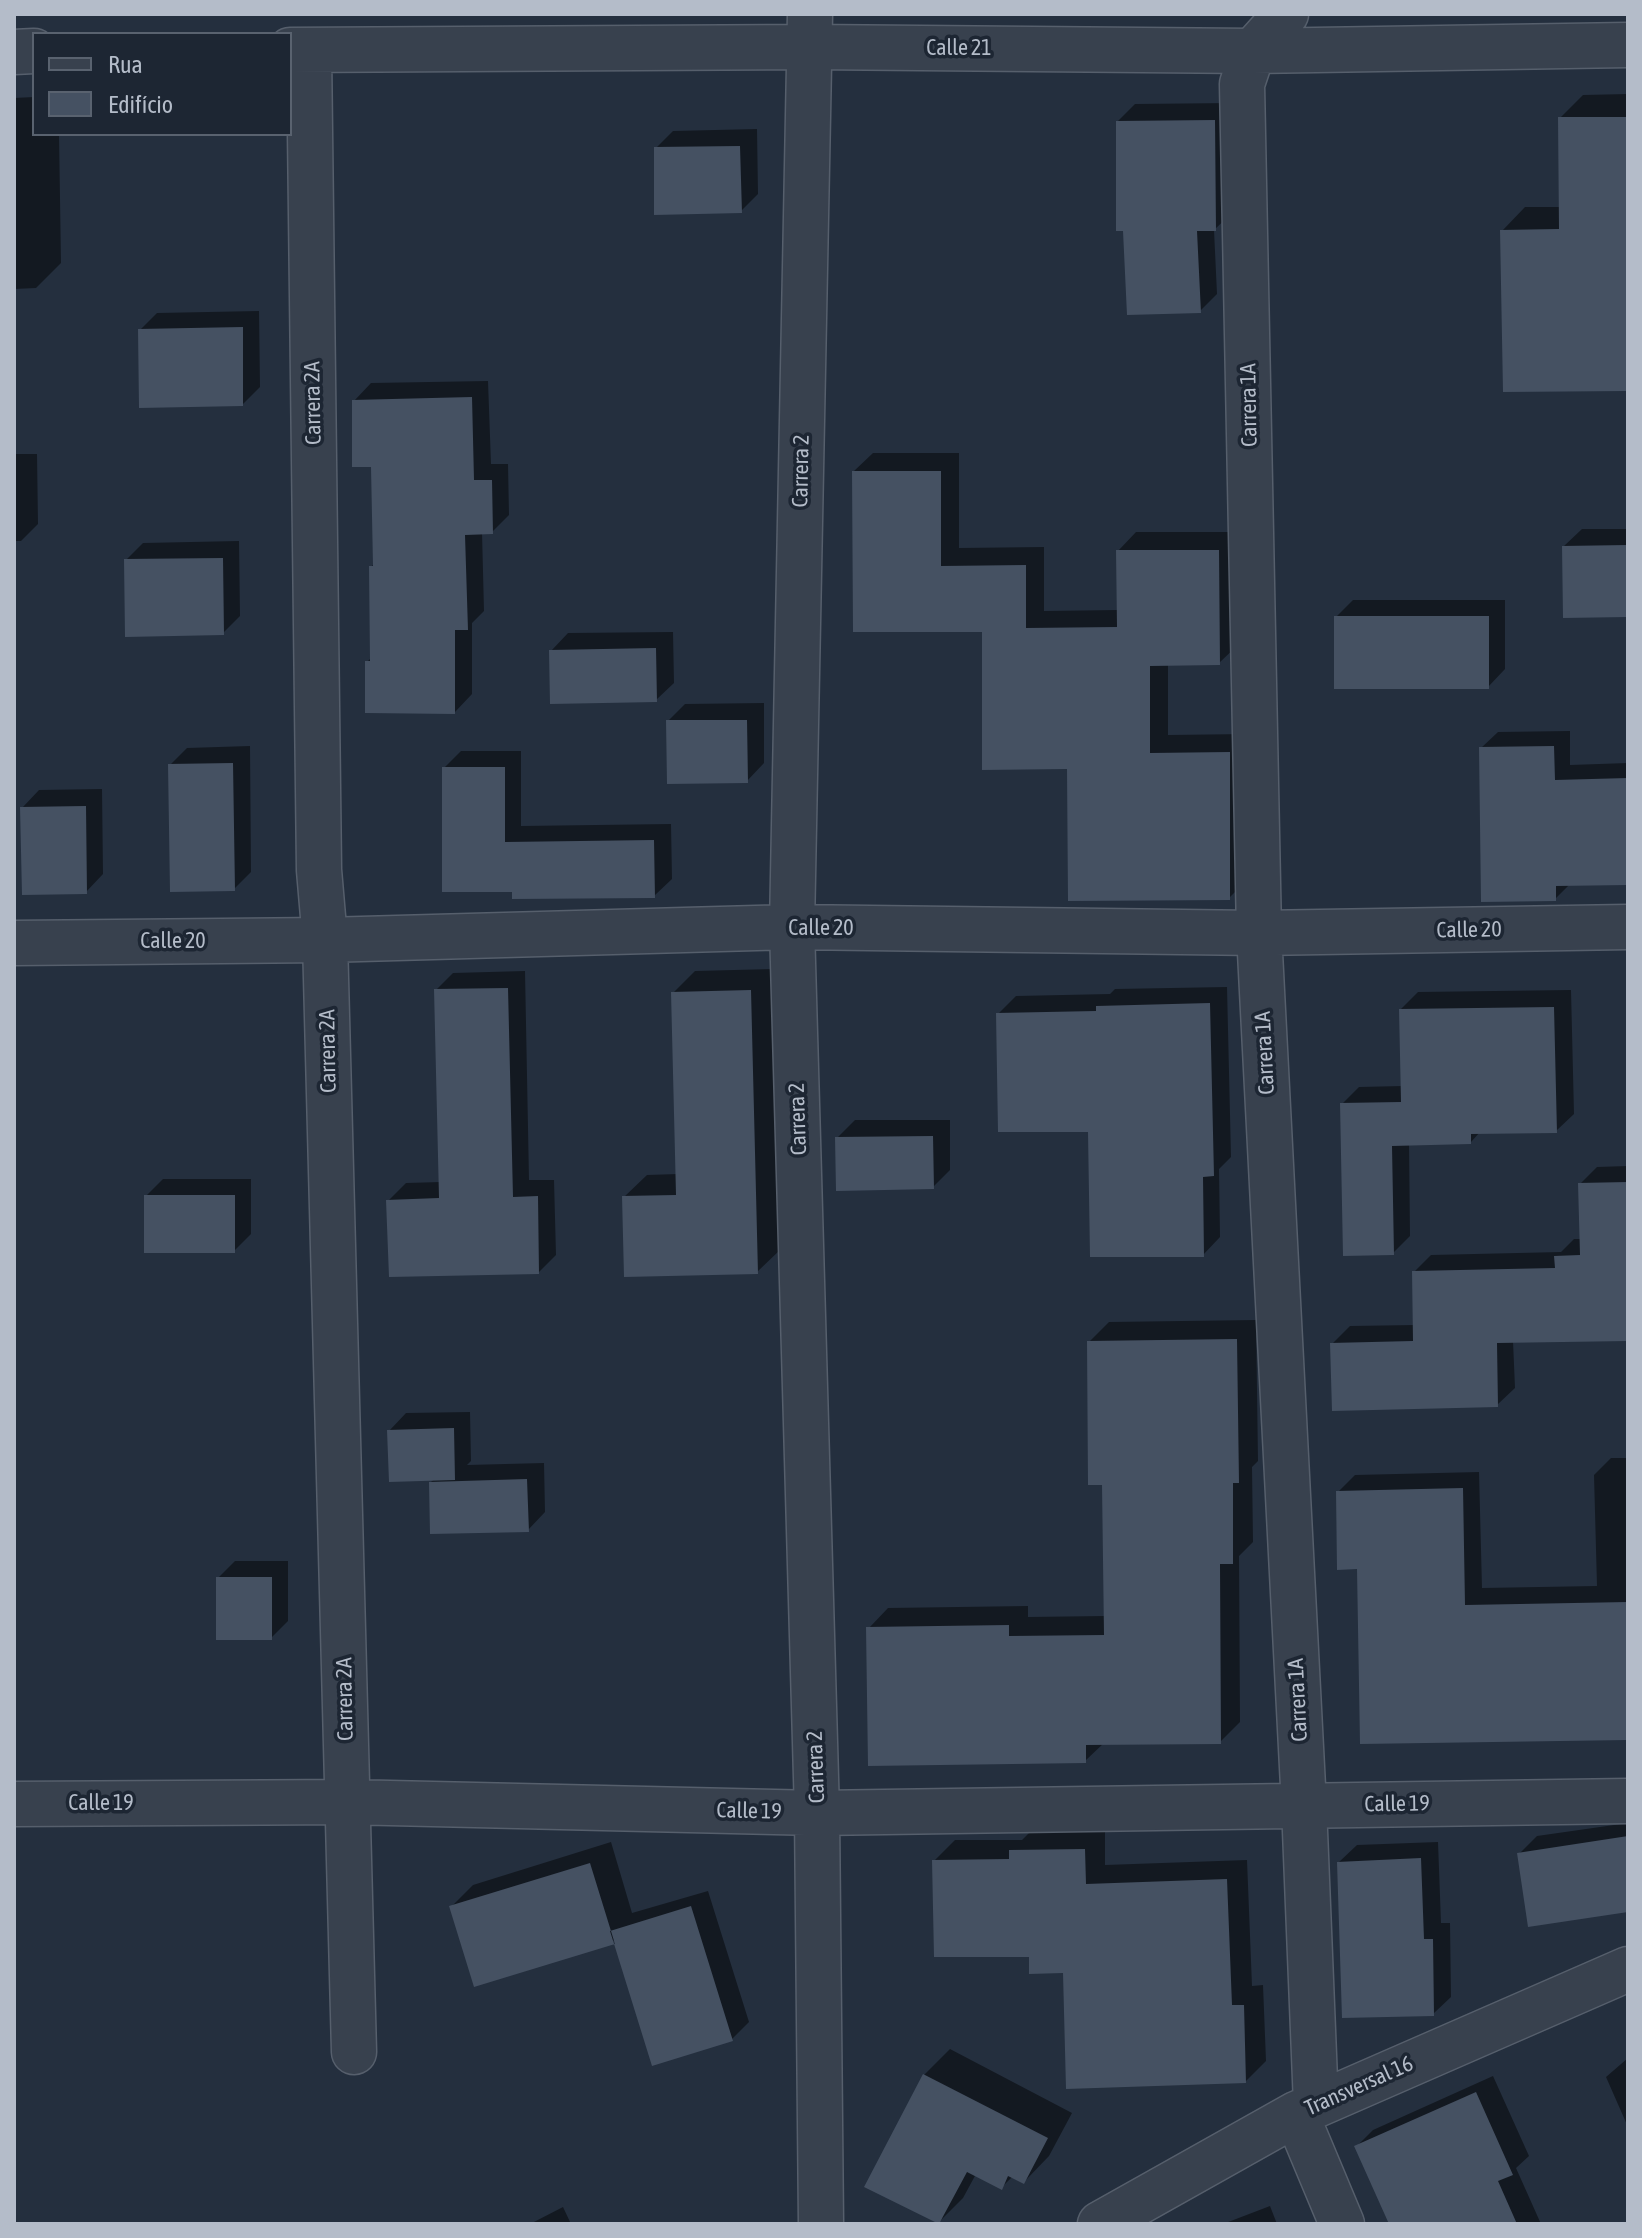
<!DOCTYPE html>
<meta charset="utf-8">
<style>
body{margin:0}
#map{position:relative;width:1642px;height:2238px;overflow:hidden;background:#242f3e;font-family:"Asap Condensed",sans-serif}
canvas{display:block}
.frame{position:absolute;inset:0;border:16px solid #b4bcc9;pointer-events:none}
.legend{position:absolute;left:32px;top:32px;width:260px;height:104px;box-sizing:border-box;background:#1d2633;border:2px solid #59626f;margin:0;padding:10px 14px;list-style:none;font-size:24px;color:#b4bcc9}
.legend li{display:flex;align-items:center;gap:16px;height:40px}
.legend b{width:40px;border:2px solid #59626f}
</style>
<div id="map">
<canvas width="1642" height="2238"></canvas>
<div class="frame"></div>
<ul class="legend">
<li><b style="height:10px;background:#38414e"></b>Rua</li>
<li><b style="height:22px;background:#455162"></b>Edifício</li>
</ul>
</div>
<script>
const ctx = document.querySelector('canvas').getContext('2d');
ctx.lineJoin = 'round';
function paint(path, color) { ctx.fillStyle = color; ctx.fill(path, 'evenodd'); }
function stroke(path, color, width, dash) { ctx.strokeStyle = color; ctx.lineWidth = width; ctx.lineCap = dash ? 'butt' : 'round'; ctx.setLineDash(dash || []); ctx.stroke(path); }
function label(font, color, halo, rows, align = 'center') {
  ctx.font = font + ' "Asap Condensed",sans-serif'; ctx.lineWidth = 7; ctx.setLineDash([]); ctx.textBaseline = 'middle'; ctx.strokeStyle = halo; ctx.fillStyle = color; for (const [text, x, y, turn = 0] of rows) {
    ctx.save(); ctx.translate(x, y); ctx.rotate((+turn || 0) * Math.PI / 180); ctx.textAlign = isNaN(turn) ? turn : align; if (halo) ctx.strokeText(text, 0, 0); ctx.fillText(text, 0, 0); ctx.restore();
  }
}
paint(new Path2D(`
 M 1628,94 L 1628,389 L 1502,231 L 1525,207 L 1561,207 L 1560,118 L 1583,95 Z
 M 34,97 L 34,134 L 59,134 L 61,263 L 36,288 L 14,289 L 14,98 Z
 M 1232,103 L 1233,212 L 1214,230 L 1217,294 L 1200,311 L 1118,121 L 1135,104 Z
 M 757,129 L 758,194 L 741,211 L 656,148 L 673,131 Z
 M 259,311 L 260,387 L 243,404 L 140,330 L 157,313 Z
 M 488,381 L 491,464 L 508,464 L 509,515 L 492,532 L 482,532 L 484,611 L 472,623 L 472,694 L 455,712 L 367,662 L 372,657 L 371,567 L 375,563 L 373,465 L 354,401 L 371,383 Z
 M 873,453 L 959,453 L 959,548 L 1044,547 L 1044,611 L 1118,610 L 1118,551 L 1136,532 L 1237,532 L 1238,645 L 1219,663 L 1168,664 L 1168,735 L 1248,734 L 1248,879 L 1229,898 L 1069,767 L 984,630 L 854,471 Z
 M 14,454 L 37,454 L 38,524 L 21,541 L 14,541 Z
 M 1582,529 L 1628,529 L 1628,615 L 1564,546 Z
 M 239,541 L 240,616 L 223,633 L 126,560 L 143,543 Z
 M 1353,600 L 1505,600 L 1505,669 L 1488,687 L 1336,617 Z
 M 673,632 L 674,683 L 656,700 L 551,651 L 568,633 Z
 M 764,703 L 764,763 L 747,781 L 668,721 L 685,704 Z
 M 1570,731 L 1570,765 L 1628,763 L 1628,883 L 1570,884 L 1555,899 L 1481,748 L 1498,732 Z
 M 250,746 L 251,872 L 234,889 L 170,765 L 187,748 Z
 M 461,751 L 521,751 L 521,826 L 671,824 L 672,879 L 654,896 L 514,890 L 444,768 Z
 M 102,789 L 103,874 L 86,892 L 22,808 L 39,790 Z
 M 773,969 L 780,1250 L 757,1272 L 624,1197 L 647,1175 L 678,1174 L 673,993 L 695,971 Z
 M 525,971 L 529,1180 L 554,1180 L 556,1255 L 539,1272 L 388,1201 L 406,1183 L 441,1182 L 436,990 L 453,973 Z
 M 1227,987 L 1231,1157 L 1219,1169 L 1220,1237 L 1203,1255 L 998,1014 L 1016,996 L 1110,994 L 1115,989 Z
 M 1571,990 L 1574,1114 L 1556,1131 L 1480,1132 L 1471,1142 L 1409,1143 L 1410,1236 L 1393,1253 L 1342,1104 L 1359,1087 L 1403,1086 L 1401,1009 L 1418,992 Z
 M 855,1120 L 950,1120 L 950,1170 L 933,1187 L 837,1138 Z
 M 1628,1166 L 1628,1339 L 1513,1341 L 1515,1388 L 1497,1405 L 1332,1344 L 1350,1326 L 1415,1325 L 1414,1272 L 1431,1255 L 1561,1252 L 1574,1239 L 1581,1239 L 1580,1184 L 1597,1167 Z
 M 163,1179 L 251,1179 L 251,1234 L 234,1251 L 146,1196 Z
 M 1256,1320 L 1258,1461 L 1252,1467 L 1253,1542 L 1239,1556 L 1240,1722 L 1220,1742 L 1104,1743 L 1085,1761 L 869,1628 L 888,1608 L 1028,1606 L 1028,1617 L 1105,1616 L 1104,1483 L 1089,1342 L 1109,1322 Z
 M 470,1412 L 471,1461 L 467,1465 L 544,1463 L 545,1512 L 528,1530 L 431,1482 L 435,1478 L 389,1431 L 406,1413 Z
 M 1611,1458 L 1628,1458 L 1628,1738 L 1359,1567 L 1338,1492 L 1355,1475 L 1479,1472 L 1482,1588 L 1597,1586 L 1594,1475 Z
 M 235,1561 L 288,1561 L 288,1621 L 271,1638 L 218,1578 Z
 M 1628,1823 L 1628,1910 L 1519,1854 L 1537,1836 Z
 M 1105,1829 L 1105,1865 L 1247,1860 L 1252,1986 L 1263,1985 L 1266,2061 L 1246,2081 L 1064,1971 L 1031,1955 L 934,1861 L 955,1840 L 1022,1840 L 1032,1830 Z
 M 611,1842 L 632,1913 L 708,1891 L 749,2022 L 732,2039 L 616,1941 L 452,1906 L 473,1885 Z
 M 1438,1842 L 1441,1923 L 1450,1923 L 1451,1997 L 1433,2014 L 1339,1862 L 1357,1845 Z
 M 950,2049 L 1072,2113 L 1049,2156 L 1024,2182 L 1013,2176 L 1001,2188 L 976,2174 L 963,2198 L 938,2223 L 924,2075 Z
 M 1628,2058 L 1628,2127 L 1606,2077 Z
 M 1493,2076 L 1529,2156 L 1516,2168 L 1541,2224 L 1391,2224 L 1356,2147 L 1373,2130 Z
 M 1270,2206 L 1277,2224 L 1223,2224 Z
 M 563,2207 L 571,2224 L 530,2224 Z`), '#0007');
paint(new Path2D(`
 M 1558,117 L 1628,117 L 1628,391 L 1503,392 L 1500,230 L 1559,229 Z
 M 1215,120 L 1216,231 L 1197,231 L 1201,313 L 1127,315 L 1123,231 L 1116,231 L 1116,121 Z
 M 740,146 L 742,213 L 654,215 L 654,147 Z
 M 243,327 L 243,406 L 139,408 L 138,329 Z
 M 472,397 L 474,480 L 492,480 L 493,534 L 465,535 L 468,630 L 455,630 L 455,714 L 365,713 L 365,661 L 370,661 L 369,566 L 373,566 L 371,467 L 352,467 L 352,400 Z
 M 852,471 L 941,471 L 941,566 L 1026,565 L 1026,628 L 1117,627 L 1116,550 L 1219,550 L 1220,665 L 1150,666 L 1150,753 L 1230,752 L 1230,900 L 1068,901 L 1067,769 L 982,770 L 982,632 L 853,632 Z
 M 1628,545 L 1628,617 L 1563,618 L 1562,546 Z
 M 223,558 L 224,635 L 125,637 L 124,559 Z
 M 1334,616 L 1489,616 L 1489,689 L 1334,689 Z
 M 656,648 L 657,702 L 550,704 L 549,650 Z
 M 666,720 L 747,720 L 748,783 L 667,784 Z
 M 1554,746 L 1555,780 L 1628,778 L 1628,885 L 1556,886 L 1556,901 L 1481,902 L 1479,747 Z
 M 233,763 L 235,891 L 170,892 L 168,764 Z
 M 442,767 L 505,767 L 505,842 L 654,840 L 655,898 L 512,899 L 512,892 L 442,892 Z
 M 86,806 L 87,894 L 22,895 L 20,807 Z
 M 508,988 L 513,1197 L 538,1196 L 539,1274 L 389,1277 L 386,1200 L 439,1198 L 434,989 Z
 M 751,990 L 758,1274 L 624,1277 L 622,1196 L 676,1195 L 671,992 Z
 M 1210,1003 L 1214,1176 L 1203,1177 L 1204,1257 L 1090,1257 L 1088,1132 L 998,1132 L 996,1013 L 1096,1011 L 1096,1006 Z
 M 1554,1007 L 1557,1133 L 1471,1134 L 1471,1144 L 1392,1146 L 1394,1255 L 1343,1256 L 1340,1103 L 1401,1102 L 1399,1009 Z
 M 933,1136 L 934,1189 L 836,1191 L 835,1137 Z
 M 1628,1182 L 1628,1341 L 1497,1343 L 1498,1407 L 1332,1411 L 1330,1343 L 1413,1341 L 1412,1271 L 1555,1268 L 1554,1256 L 1580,1255 L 1578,1183 Z
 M 144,1195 L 235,1195 L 235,1253 L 144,1253 Z
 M 1237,1339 L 1239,1483 L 1233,1483 L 1233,1564 L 1220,1564 L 1221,1744 L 1086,1745 L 1086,1763 L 868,1766 L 866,1627 L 1009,1625 L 1009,1636 L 1104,1635 L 1102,1485 L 1088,1485 L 1087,1341 Z
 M 454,1428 L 455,1480 L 389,1482 L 387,1430 Z
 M 527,1479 L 529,1532 L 430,1534 L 429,1482 Z
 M 1463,1488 L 1465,1605 L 1628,1602 L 1628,1740 L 1360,1744 L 1357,1569 L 1337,1570 L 1336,1491 Z
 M 216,1577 L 272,1577 L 272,1640 L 216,1640 Z
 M 1628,1836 L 1628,1912 L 1528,1927 L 1517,1853 Z
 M 1085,1849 L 1086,1884 L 1227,1879 L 1232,2005 L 1244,2005 L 1246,2083 L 1066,2089 L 1063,1973 L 1029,1974 L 1029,1957 L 934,1957 L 932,1860 L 1009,1859 L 1009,1850 Z
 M 1421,1858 L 1424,1939 L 1433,1939 L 1434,2016 L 1342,2018 L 1337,1862 Z
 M 590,1863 L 615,1944 L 474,1987 L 449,1906 Z
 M 691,1906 L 733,2041 L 652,2066 L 610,1931 Z
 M 923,2074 L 1048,2138 L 1024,2184 L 1008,2176 L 1002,2190 L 967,2172 L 939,2224 L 864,2187 Z
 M 1476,2092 L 1513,2175 L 1498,2181 L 1517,2224 L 1389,2224 L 1354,2146 Z`), '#455162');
const minor = new Path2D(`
 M 810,14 L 792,927 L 817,1813 L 821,2224
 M 1286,14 L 1253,51 L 1242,84 L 1259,933 L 1304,1806 L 1316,2105
 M 290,50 L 810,47 L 1253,51 L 1628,45
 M 309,50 L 319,870 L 325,940 L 354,2052
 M 14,52 L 34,51
 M 14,943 L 325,940 L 792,927 L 1259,933 L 1628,927
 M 14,1804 L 347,1802 L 817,1813 L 1628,1801
 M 1296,2114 L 1342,2224
 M 1100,2224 L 1296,2114 L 1628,1969`);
stroke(minor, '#565f6c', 47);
stroke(minor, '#38414e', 44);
label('22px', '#b4bcc9', '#1d2633', [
 ["Calle 21",959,48],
 ["Carrera 2A",313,403,-91],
 ["Carrera 1A",1249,405,-91],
 ["Carrera 2",801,471,-89],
 ["Calle 20",821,928],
 ["Calle 20",1469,930,-1],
 ["Calle 20",173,941],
 ["Carrera 2A",328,1051,-91],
 ["Carrera 1A",1265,1053,-93],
 ["Carrera 2",798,1119,-92],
 ["Carrera 2A",345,1699,-91],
 ["Carrera 1A",1298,1700,-93],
 ["Carrera 2",816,1767,-92],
 ["Calle 19",101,1803],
 ["Calle 19",1397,1804,-1],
 ["Calle 19",749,1811,1],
 ["Transversal 16",1359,2086,-24]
]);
</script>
